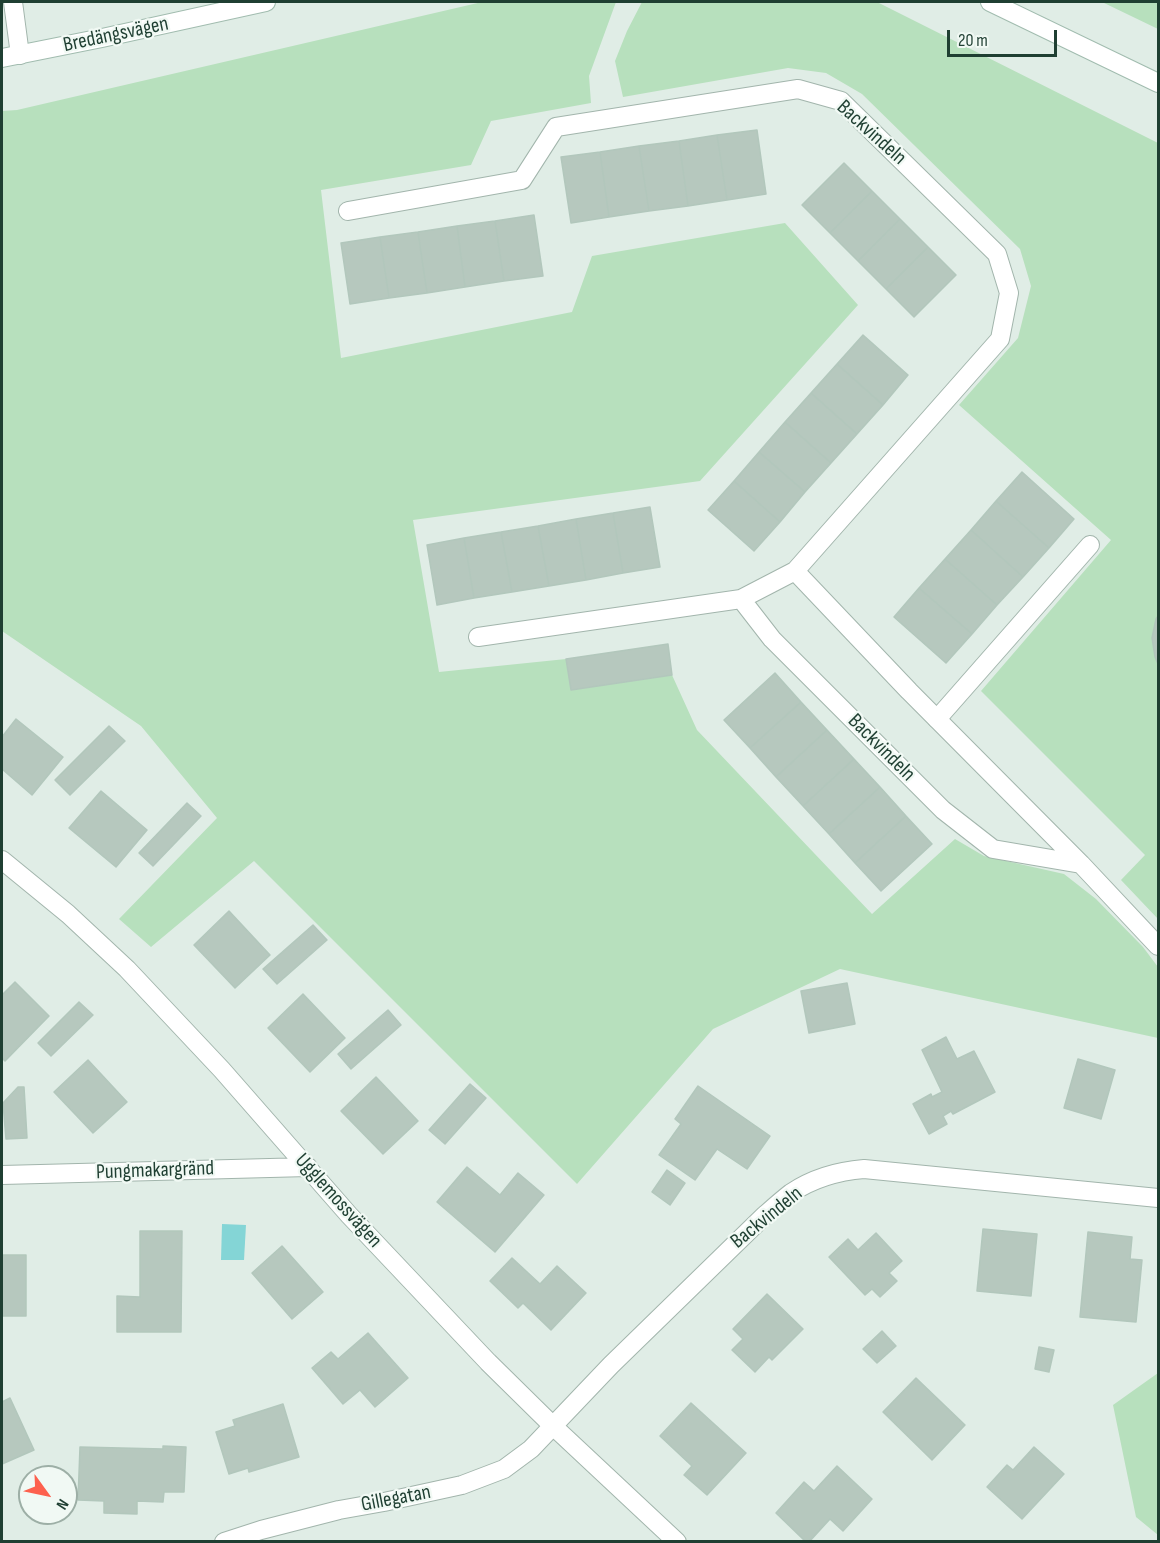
<!DOCTYPE html>
<meta charset="utf-8">
<style>
body{margin:0}
#map{position:relative;width:1160px;height:1543px;overflow:hidden;background:#e0ede6;font-family:"Sofia Sans Condensed",sans-serif}
canvas{display:block}
.frame{position:absolute;inset:0;border:3px solid #1f3f32;pointer-events:none}
.north{position:absolute;left:18px;top:1465px;width:60px;height:60px;box-sizing:border-box;background:#f1f9f4;border:2px solid #9dafa6;border-radius:50%;rotate:123deg;font-size:16px;font-weight:700;line-height:24px;text-align:center;color:#1f3f32}
.north::after{content:'';display:block;margin:auto;width:21px;height:27px;background:#fd614e;clip-path:polygon(50% 0,100% 100%,50% 72%,0 100%)}
.scale{position:absolute;left:947px;top:30px;width:110px;height:27px;box-sizing:border-box;border:3px solid #1f3f32;border-top:0;padding-left:8px;font-size:18px;line-height:21px;white-space:nowrap;color:#1f3f32;-webkit-text-stroke:4px #f1f9f4;paint-order:stroke}
</style>
<div id="map">
<canvas width="1160" height="1543"></canvas>
<div class="frame"></div>
<div class="north">N</div>
<div class="scale">20 m</div>
</div>
<script>
const ctx = document.querySelector('canvas').getContext('2d');
ctx.lineJoin = 'round';
function paint(path, color) { ctx.fillStyle = color; ctx.fill(path, 'evenodd'); }
function stroke(path, color, width, dash) { ctx.strokeStyle = color; ctx.lineWidth = width; ctx.lineCap = dash ? 'butt' : 'round'; ctx.setLineDash(dash || []); ctx.stroke(path); }
function label(font, color, halo, rows, align = 'center') {
  ctx.font = font + ' "Sofia Sans Condensed",sans-serif'; ctx.lineWidth = 4.5; ctx.setLineDash([]); ctx.textBaseline = 'middle'; ctx.strokeStyle = halo; ctx.fillStyle = color; for (const [text, x, y, turn = 0] of rows) {
    ctx.save(); ctx.translate(x, y); ctx.rotate((+turn || 0) * Math.PI / 180); ctx.textAlign = isNaN(turn) ? turn : align; if (halo) ctx.strokeText(text, 0, 0); ctx.fillText(text, 0, 0); ctx.restore();
  }
}
paint(new Path2D(`
 M 482,2 L 616,2 L 589,76 L 591,103 L 491,121 L 471,165 L 321,190 L 341,358 L 572,312 L 592,256 L 785,223 L 858,305 L 700,481 L 413,520 L 439,672 L 566,659 L 571,690 L 672,675 L 697,730 L 872,914 L 955,839 L 984,856 L 1064,874 L 1096,899 L 1143,947 L 1158,967 L 1158,1038 L 840,969 L 713,1029 L 577,1184 L 254,861 L 151,947 L 119,919 L 217,818 L 141,726 L 2,631 L 2,111 L 17,110 Z
 M 642,2 L 877,2 L 1158,143 L 1158,919 L 1121,880 L 1145,855 L 981,691 L 1111,540 L 959,405 L 1018,338 L 1031,286 L 1020,249 L 862,94 L 826,73 L 788,68 L 623,97 L 615,61 L 627,31 Z
 M 1102,2 L 1158,2 L 1158,29 Z
 M 1158,1373 L 1158,1535 L 1136,1517 L 1113,1405 Z`), '#b7e0bd');
paint(new Path2D(`
 M 222,1224 L 246,1225 L 244,1260 L 221,1260 Z`), '#84d5d6');
const building = new Path2D(`
 M 757,130 L 766,194 L 727,200 L 717,135 Z
 M 717,135 L 727,200 L 688,206 L 679,141 Z
 M 679,141 L 688,206 L 649,211 L 639,146 Z
 M 639,146 L 649,211 L 609,217 L 600,152 Z
 M 600,152 L 609,217 L 571,223 L 561,157 Z
 M 844,163 L 872,191 L 830,233 L 802,205 Z
 M 872,191 L 900,219 L 858,261 L 830,233 Z
 M 534,215 L 543,276 L 504,281 L 495,221 Z
 M 900,219 L 928,247 L 886,289 L 858,261 Z
 M 495,221 L 504,281 L 465,287 L 457,226 Z
 M 457,226 L 465,287 L 427,293 L 418,232 Z
 M 418,232 L 427,293 L 389,298 L 380,237 Z
 M 380,237 L 389,298 L 350,304 L 341,243 Z
 M 928,247 L 956,275 L 914,317 L 886,289 Z
 M 863,335 L 908,375 L 883,405 L 837,364 Z
 M 837,364 L 883,405 L 857,434 L 811,393 Z
 M 811,393 L 857,434 L 831,463 L 785,422 Z
 M 785,422 L 831,463 L 805,492 L 759,452 Z
 M 759,452 L 805,492 L 780,522 L 734,481 Z
 M 1022,472 L 1074,519 L 1049,548 L 996,501 Z
 M 734,481 L 780,522 L 754,551 L 708,510 Z
 M 996,501 L 1049,548 L 1023,577 L 971,530 Z
 M 650,507 L 660,567 L 623,573 L 613,513 Z
 M 613,513 L 623,573 L 586,580 L 576,519 Z
 M 576,519 L 586,580 L 549,586 L 538,526 Z
 M 538,526 L 549,586 L 512,592 L 501,532 Z
 M 971,530 L 1023,577 L 997,605 L 945,559 Z
 M 501,532 L 512,592 L 474,598 L 464,538 Z
 M 464,538 L 474,598 L 437,605 L 427,545 Z
 M 945,559 L 997,605 L 972,634 L 919,588 Z
 M 919,588 L 972,634 L 946,663 L 894,617 Z
 M 1158,616 L 1158,664 L 1155,657 L 1152,638 L 1156,619 Z
 M 668,644 L 672,675 L 571,690 L 566,659 Z
 M 775,673 L 801,702 L 750,748 L 724,720 Z
 M 801,702 L 827,730 L 776,777 L 750,748 Z
 M 16,719 L 63,757 L 32,795 L 2,769 L 2,737 Z
 M 109,726 L 125,741 L 70,795 L 55,780 Z
 M 827,730 L 854,759 L 803,806 L 776,777 Z
 M 854,759 L 880,787 L 829,834 L 803,806 Z
 M 880,787 L 906,816 L 855,863 L 829,834 Z
 M 101,791 L 147,830 L 116,867 L 69,828 Z
 M 187,803 L 201,816 L 153,866 L 139,853 Z
 M 906,816 L 932,844 L 881,891 L 855,863 Z
 M 229,911 L 270,955 L 235,988 L 194,945 Z
 M 313,925 L 327,940 L 277,984 L 263,969 Z
 M 15,982 L 49,1016 L 5,1061 L 2,1058 L 2,995 Z
 M 847,983 L 855,1024 L 809,1033 L 801,991 Z
 M 303,994 L 345,1038 L 310,1072 L 268,1028 Z
 M 79,1002 L 93,1015 L 51,1056 L 38,1043 Z
 M 388,1010 L 401,1025 L 351,1069 L 338,1054 Z
 M 946,1037 L 957,1059 L 974,1051 L 995,1092 L 953,1114 L 951,1111 L 943,1116 L 947,1124 L 929,1134 L 913,1104 L 931,1094 L 932,1097 L 942,1092 L 922,1050 Z
 M 1078,1059 L 1115,1070 L 1101,1119 L 1064,1108 Z
 M 88,1060 L 127,1102 L 93,1133 L 54,1092 Z
 M 376,1077 L 418,1121 L 383,1154 L 341,1111 Z
 M 470,1084 L 486,1098 L 445,1144 L 429,1130 Z
 M 698,1086 L 770,1136 L 747,1169 L 717,1149 L 695,1180 L 659,1155 L 681,1124 L 675,1119 Z
 M 18,1087 L 24,1087 L 27,1138 L 6,1139 L 3,1103 Z
 M 467,1167 L 500,1195 L 518,1173 L 544,1195 L 495,1252 L 437,1202 Z
 M 667,1170 L 685,1183 L 670,1205 L 652,1192 Z
 M 983,1229 L 1037,1234 L 1031,1296 L 977,1291 Z
 M 140,1231 L 182,1231 L 181,1332 L 117,1332 L 117,1296 L 140,1297 Z
 M 1088,1232 L 1132,1237 L 1130,1259 L 1142,1260 L 1136,1322 L 1080,1317 Z
 M 876,1233 L 902,1261 L 889,1273 L 897,1281 L 880,1297 L 872,1289 L 865,1295 L 829,1257 L 848,1239 L 858,1250 Z
 M 282,1246 L 323,1292 L 292,1319 L 252,1273 Z
 M 2,1255 L 26,1255 L 26,1316 L 2,1316 Z
 M 512,1258 L 540,1284 L 557,1266 L 586,1293 L 551,1330 L 523,1303 L 518,1308 L 490,1281 Z
 M 767,1294 L 803,1329 L 772,1360 L 769,1357 L 755,1372 L 732,1350 L 743,1339 L 733,1329 Z
 M 882,1331 L 896,1346 L 877,1363 L 863,1349 Z
 M 368,1333 L 408,1378 L 375,1407 L 360,1390 L 343,1404 L 312,1368 L 331,1352 L 338,1359 Z
 M 1039,1347 L 1054,1350 L 1049,1372 L 1035,1369 Z
 M 916,1378 L 965,1425 L 932,1460 L 883,1412 Z
 M 10,1398 L 34,1450 L 2,1464 L 2,1402 Z
 M 691,1403 L 746,1453 L 707,1495 L 684,1475 L 692,1466 L 660,1436 Z
 M 283,1404 L 299,1457 L 249,1472 L 248,1468 L 229,1474 L 216,1432 L 235,1426 L 233,1420 Z
 M 163,1446 L 186,1447 L 184,1492 L 164,1492 L 163,1502 L 137,1501 L 137,1514 L 104,1513 L 104,1501 L 78,1500 L 80,1447 L 163,1449 Z
 M 1034,1447 L 1064,1474 L 1022,1519 L 987,1487 L 1007,1465 L 1013,1470 Z
 M 837,1466 L 872,1499 L 843,1531 L 830,1519 L 809,1542 L 806,1542 L 776,1513 L 804,1482 L 814,1491 Z`);
paint(building, '#b6c8be');
stroke(building, '#b2c7bc', 1.5);
const lane = new Path2D(`
 M 937,719 L 1090,545`);
const street = new Path2D(`
 M 13,2 L 20,55
 M 348,211 L 522,180 L 556,127 L 798,89 L 841,101 L 997,254 L 1009,293 L 1000,339 L 795,571 L 741,599 L 478,637
 M 795,571 L 909,691 L 1081,864 L 1158,946
 M 741,599 L 772,639 L 943,810 L 993,849 L 1081,864
 M 2,860 L 68,914 L 127,969 L 222,1070 L 349,1215 L 488,1362 L 553,1426 L 677,1542
 M 2,1175 L 308,1167
 M 224,1542 L 261,1530 L 339,1510 L 384,1502 L 462,1485 L 504,1469 L 531,1449 L 611,1365 L 765,1215 C 773,1208 782,1200 791,1193 C 812,1179 839,1171 864,1169 L 1158,1198`);
const secondary = new Path2D(`
 M 990,2 L 1158,83
 M 2,58 L 102,38 L 266,2`);
stroke(lane, '#a2b5ac', 20);
stroke(street, '#a2b5ac', 20);
stroke(secondary, '#a1bcaf', 20);
stroke(lane, '#fff', 18);
stroke(street, '#fff', 18);
stroke(secondary, '#fff', 18);
label('21px', '#1f3f32', '#f1f9f4', [
 ["Bredängsvägen",116,35,-12],
 ["Backvindeln",871,133,42],
 ["Backvindeln",881,748,45],
 ["Pungmakargränd",155,1171,-2],
 ["Ugglemossvägen",338,1201,48],
 ["Backvindeln",767,1218,-39],
 ["Gillegatan",396,1499,-11]
]);
</script>
